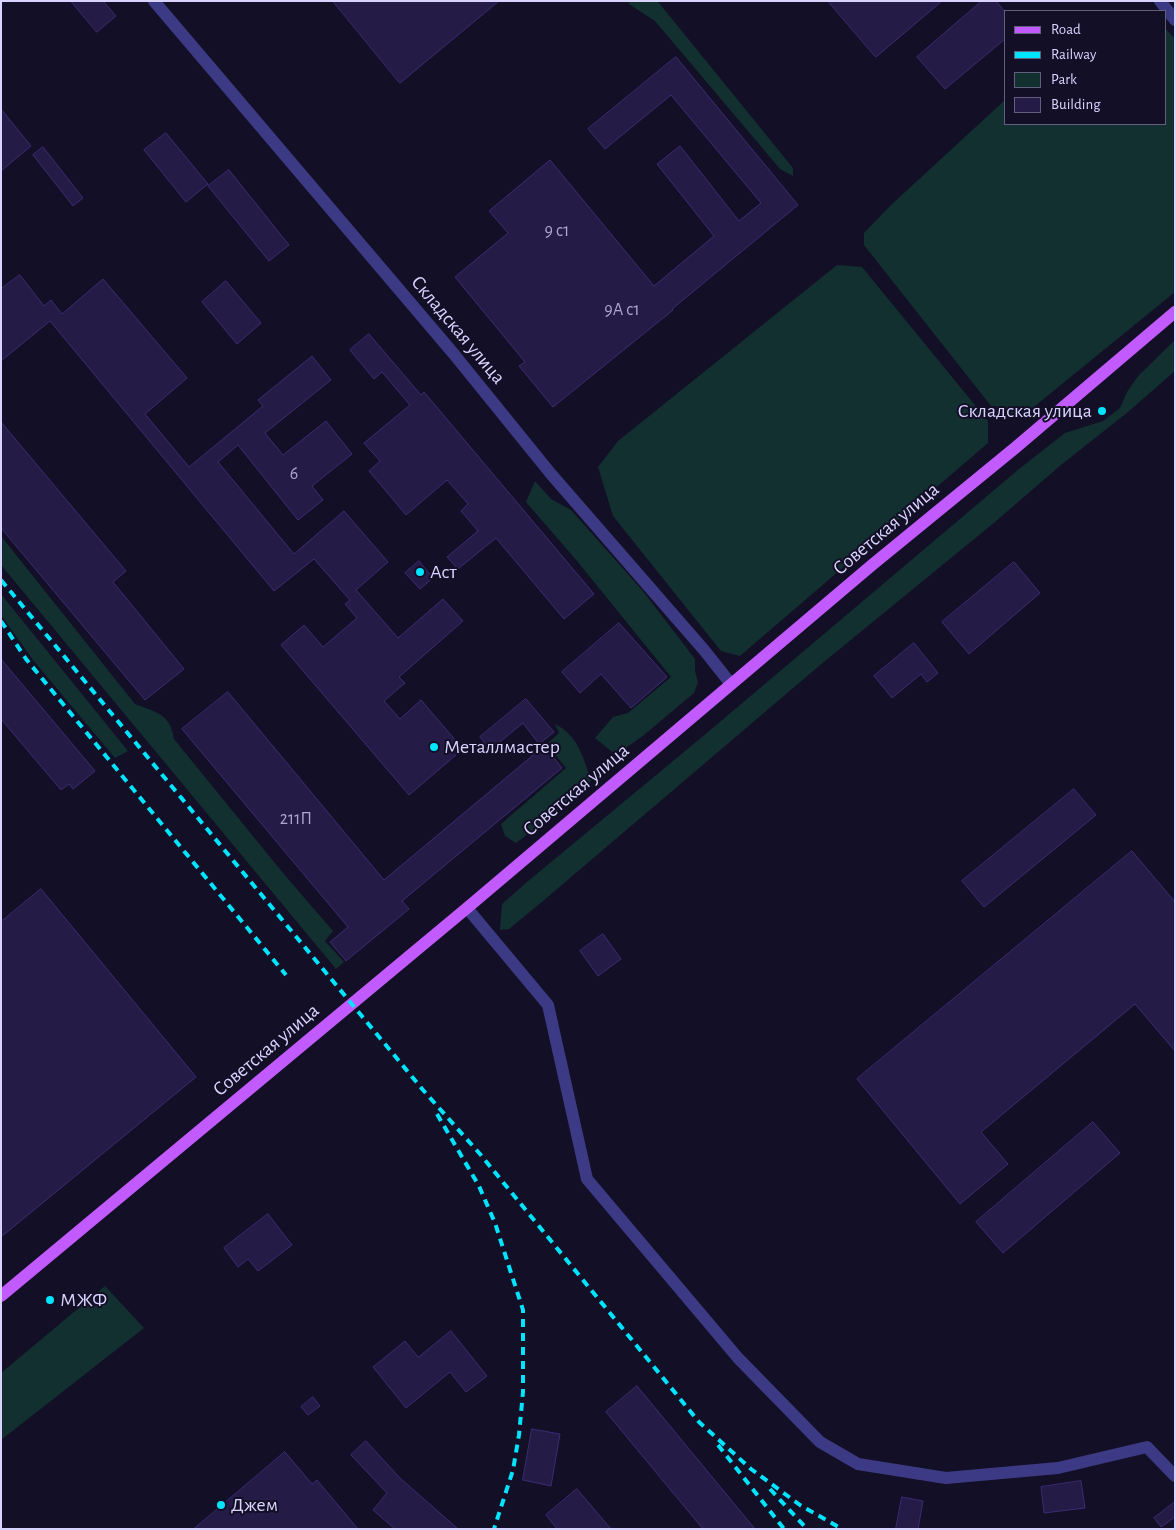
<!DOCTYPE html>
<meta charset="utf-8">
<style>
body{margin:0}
#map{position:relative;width:1176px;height:1530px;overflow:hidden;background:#130f26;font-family:"Alegreya Sans",sans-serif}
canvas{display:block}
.frame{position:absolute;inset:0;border:2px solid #d9d4ff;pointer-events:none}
.legend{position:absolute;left:1004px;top:10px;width:162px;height:115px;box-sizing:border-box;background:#130f26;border:1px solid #625e7d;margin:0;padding:6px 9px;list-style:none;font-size:15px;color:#d9d4ff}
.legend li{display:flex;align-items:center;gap:10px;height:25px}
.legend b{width:25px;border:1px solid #625e7d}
</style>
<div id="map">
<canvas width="1176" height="1530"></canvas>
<div class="frame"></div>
<ul class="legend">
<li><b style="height:6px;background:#c25bff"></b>Road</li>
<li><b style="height:6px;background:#00e5ff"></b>Railway</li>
<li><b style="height:14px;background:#12302f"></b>Park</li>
<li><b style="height:14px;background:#241b47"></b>Building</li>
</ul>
</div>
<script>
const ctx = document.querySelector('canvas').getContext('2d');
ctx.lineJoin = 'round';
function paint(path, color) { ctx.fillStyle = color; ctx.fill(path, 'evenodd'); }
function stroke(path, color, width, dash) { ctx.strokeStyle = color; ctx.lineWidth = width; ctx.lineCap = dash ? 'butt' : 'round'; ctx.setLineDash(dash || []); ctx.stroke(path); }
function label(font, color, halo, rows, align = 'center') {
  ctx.font = font + ' "Alegreya Sans",sans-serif'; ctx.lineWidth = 4; ctx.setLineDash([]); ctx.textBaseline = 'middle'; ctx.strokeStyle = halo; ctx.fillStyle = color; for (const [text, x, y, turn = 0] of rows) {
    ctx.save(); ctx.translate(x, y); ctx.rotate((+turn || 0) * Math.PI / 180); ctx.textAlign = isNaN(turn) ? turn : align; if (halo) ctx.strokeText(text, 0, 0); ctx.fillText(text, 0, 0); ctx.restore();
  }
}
paint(new Path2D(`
 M 629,1 L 657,1 L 659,3 L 793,168 L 793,176 L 780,169 L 655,21 L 629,4 Z
 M 1165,28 L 1175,39 L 1175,292 L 1024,415 L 1003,415 L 996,406 L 991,406 L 864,245 L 864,233 L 891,205 L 1005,100 L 1005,124 L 1165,124 Z
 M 837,265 L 862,267 L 988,421 L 988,443 L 740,656 L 721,651 L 613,516 L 598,467 L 618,441 Z
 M 1175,340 L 1175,371 L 1128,412 L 1061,465 L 995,522 L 819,666 L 543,901 L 509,929 L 500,930 L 502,904 L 527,882 L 708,732 L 1019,469 L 1065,433 L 1103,421 L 1120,408 L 1127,392 L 1138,376 Z
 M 535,481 L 551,499 L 571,510 L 643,591 L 695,659 L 695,671 L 698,682 L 694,693 L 644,735 L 616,755 L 595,738 L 613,717 L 628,713 L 671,677 L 577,561 L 526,502 Z
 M 1,536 L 135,704 C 155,712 170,713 174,739 L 283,873 L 333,931 L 325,941 L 344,962 L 336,969 L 1,565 Z
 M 1,594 L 128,751 L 115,758 L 33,660 L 1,615 Z
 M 555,724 C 578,735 584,759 591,781 L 549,818 L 516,843 L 505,836 L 501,824 L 566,768 L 547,744 L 559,733 Z
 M 105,1286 L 144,1328 L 1,1440 L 1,1373 Z`), '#12302f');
const building = new Path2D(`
 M 71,1 L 103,1 L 116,16 L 97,32 Z
 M 333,1 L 499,1 L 400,83 Z
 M 828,1 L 942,1 L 876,57 Z
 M 982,1 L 996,1 L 1005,12 L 1005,39 L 945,89 L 917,57 Z
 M 676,57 L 798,205 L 672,309 L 673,310 L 553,407 L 519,366 L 525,362 L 455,277 L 508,233 L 489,211 L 550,160 L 654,286 L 714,236 L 657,164 L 680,146 L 739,221 L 761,203 L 671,95 L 605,149 L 588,129 Z
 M 1,109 L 31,146 L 1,171 Z
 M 166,133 L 208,184 L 186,202 L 144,150 Z
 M 43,147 L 83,198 L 73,206 L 33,155 Z
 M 229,170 L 289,245 L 269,261 L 208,186 Z
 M 20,275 L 44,306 L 51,300 L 62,314 L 103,279 L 187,378 L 145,414 L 189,467 L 263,406 L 258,400 L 312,356 L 331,380 L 265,433 L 283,455 L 326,421 L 352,454 L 312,486 L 323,500 L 298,520 L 238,445 L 218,462 L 294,554 L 344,511 L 388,562 L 356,590 L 398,638 L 443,599 L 463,621 L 399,677 L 405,683 L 384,701 L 400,719 L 421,700 L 463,749 L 409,795 L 281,645 L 304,625 L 323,647 L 357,618 L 345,604 L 350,600 L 314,559 L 274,591 L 50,321 L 1,361 L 1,289 Z
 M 226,281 L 261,323 L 237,344 L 202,302 Z
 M 369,334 L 421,395 L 424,392 L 594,594 L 564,619 L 496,538 L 458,569 L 447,557 L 478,531 L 461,511 L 468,504 L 447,480 L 406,515 L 369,471 L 380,461 L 364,443 L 410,405 L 382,372 L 374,379 L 350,350 Z
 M 1,422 L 126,571 L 113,582 L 184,669 L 145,700 L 1,528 Z
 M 419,561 L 433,578 L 420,589 L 405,573 Z
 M 1014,562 L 1040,593 L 969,654 L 942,622 Z
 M 619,623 L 667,677 L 631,708 L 601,674 L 580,693 L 562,672 Z
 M 914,643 L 938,673 L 927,682 L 921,674 L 892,698 L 874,676 Z
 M 1,659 L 95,771 L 73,789 L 69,784 L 61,790 L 1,719 Z
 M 228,692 L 384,880 L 544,746 L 562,768 L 402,901 L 409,909 L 346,961 L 330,942 L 348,927 L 182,729 Z
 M 526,699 L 554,732 L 539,744 L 523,723 L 490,750 L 480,737 Z
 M 1074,789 L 1096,815 L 984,907 L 962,881 Z
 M 1132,851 L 1175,902 L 1175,1051 L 1135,1004 L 981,1132 L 1008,1164 L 960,1204 L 857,1079 Z
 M 41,889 L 196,1077 L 1,1237 L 1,922 Z
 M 603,934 L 621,959 L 598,976 L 580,951 Z
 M 1093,1122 L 1120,1153 L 1003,1253 L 976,1222 Z
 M 268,1214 L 292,1245 L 258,1271 L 248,1259 L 238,1267 L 224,1248 Z
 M 451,1331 L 487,1376 L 466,1392 L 450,1372 L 406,1408 L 373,1367 L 405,1341 L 418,1357 Z
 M 637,1386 L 755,1529 L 703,1529 L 606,1412 Z
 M 313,1397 L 320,1406 L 308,1415 L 301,1407 Z
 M 532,1429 L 560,1434 L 551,1486 L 523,1480 Z
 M 366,1441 L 400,1478 L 458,1529 L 395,1529 L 373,1510 L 387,1493 L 351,1455 Z
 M 285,1452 L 312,1484 L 317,1480 L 358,1529 L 194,1529 Z
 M 1081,1481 L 1085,1508 L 1044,1513 L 1041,1487 Z
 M 577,1489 L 611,1529 L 557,1529 L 546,1515 Z
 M 902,1497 L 923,1501 L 918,1529 L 896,1529 Z
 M 1175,1502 L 1175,1517 L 1161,1527 L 1154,1518 Z`);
paint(building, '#241b47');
stroke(building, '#3b2d73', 1);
stroke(new Path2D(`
 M 154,1 L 453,353 L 551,474 L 704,650 L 731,684
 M 1160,1 L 1175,20
 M 467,908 L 548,1005 L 587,1179 L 738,1358 L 820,1442 L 858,1464 L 946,1478 L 1058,1468 L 1147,1447 L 1175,1476`), '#3d3a85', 12);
stroke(new Path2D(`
 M 1,1296 L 467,908 L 872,565 L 1015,448 L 1175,312`), '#c25bff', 12);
stroke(new Path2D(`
 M 1,580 L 423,1090 L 480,1154 L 699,1422 L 751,1469 L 800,1505 L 842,1529
 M 1,621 L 26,659 L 286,975
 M 437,1114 L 479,1186 L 495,1223 L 523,1310 L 523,1392 L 519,1435 L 513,1470 L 494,1529
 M 718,1445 L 784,1529
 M 770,1489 L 807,1529`), '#00e5ff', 4, [8, 6]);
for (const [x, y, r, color] of [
 [1102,411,5,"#00e5ff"],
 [420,572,5,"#00e5ff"],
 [434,747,5,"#00e5ff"],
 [50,1300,5,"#00e5ff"],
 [221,1505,5,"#00e5ff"]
]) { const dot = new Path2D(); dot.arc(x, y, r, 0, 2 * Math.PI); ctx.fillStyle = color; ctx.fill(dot); stroke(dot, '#130f26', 2); }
label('18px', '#aca6d1', null, [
 ["9 с1",557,231],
 ["9А с1",622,310],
 ["6",294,474],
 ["211П",296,819]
]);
label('20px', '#d9d4ff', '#130f26', [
 ["Складская улица",458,330,50],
 ["Советская улица",886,529,-40],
 ["Советская улица",576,790,-40],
 ["Советская улица",266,1050,-40]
]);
label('20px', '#d9d4ff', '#130f26', [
 ["Складская улица",1092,411,"right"],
 ["Аст",430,572],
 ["Металлмастер",444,747],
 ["МЖФ",60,1300],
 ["Джем",231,1505]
], 'left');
</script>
